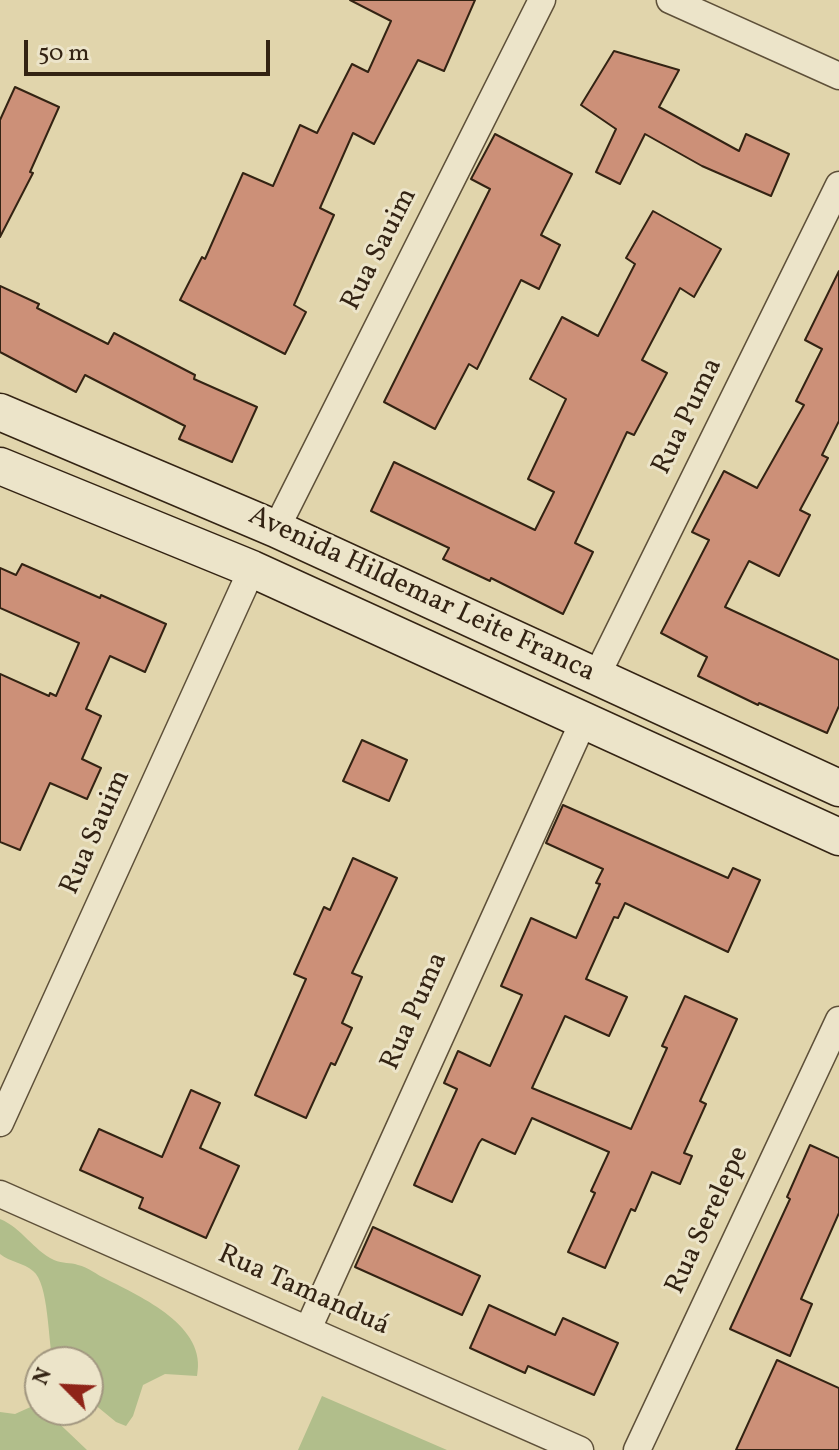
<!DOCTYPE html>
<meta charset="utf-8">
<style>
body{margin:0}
#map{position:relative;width:839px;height:1450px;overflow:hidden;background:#e1d5ac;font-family:Vollkorn,serif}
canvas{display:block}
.north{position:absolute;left:24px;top:1346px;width:80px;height:80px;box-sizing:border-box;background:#ece4c9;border:2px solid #a29780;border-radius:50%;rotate:294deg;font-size:22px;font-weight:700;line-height:32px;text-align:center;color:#332313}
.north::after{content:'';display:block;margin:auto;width:28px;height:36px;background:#8f2418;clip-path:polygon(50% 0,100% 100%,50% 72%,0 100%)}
.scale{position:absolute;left:24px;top:40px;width:246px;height:36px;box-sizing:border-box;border:4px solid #332313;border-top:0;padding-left:10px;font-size:24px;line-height:28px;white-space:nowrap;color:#332313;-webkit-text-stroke:6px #ece4c9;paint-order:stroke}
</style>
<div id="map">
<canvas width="839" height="1450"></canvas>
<div class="north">N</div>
<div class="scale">50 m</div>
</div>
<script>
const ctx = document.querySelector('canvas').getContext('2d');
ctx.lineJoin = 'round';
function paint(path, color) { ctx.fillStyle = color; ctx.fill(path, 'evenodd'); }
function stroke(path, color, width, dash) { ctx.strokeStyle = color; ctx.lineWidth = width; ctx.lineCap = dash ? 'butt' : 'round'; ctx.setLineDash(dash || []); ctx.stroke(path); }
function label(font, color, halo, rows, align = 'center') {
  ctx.font = font + ' Vollkorn,serif'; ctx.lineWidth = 6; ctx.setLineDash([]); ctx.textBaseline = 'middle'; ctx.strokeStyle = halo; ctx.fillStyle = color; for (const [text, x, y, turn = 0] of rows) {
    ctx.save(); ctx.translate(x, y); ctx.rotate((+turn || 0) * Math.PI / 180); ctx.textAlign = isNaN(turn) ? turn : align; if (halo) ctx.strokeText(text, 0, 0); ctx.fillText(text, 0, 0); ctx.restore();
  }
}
paint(new Path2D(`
 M 0,1219 C 22,1228 33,1250 54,1260 C 63,1264 70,1262 78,1265 C 88,1267 97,1275 106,1279 C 141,1297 208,1326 197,1376 L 165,1374 L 143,1385 L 133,1416 L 126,1426 L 116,1422 L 88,1399 L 88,1362 L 53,1362 C 48,1343 49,1283 33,1271 C 24,1263 10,1262 0,1254 Z
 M 322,1396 L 447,1450 L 298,1450 Z
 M 35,1405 L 40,1410 L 46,1411 L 87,1450 L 0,1450 L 0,1412 L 15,1414 Z`), '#b1be8b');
const building = new Path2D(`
 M 350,0 L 475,0 L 444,71 L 418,60 L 374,144 L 353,133 L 320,208 L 334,215 L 294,305 L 306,312 L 285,354 L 180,300 L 202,257 L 205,259 L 243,173 L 273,186 L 300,125 L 317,133 L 352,64 L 368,72 L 391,21 Z
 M 614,51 L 679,70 L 659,107 L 739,151 L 746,134 L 789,154 L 771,196 L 702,166 L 645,134 L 620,184 L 596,172 L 616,129 L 581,105 Z
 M 15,87 L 59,107 L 30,172 L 33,173 L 0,237 L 0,120 Z
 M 495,134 L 572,174 L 541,235 L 560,245 L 539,289 L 521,280 L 477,369 L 469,364 L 435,429 L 384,402 L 490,189 L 471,179 Z
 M 653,211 L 721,249 L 694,297 L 680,288 L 642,360 L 667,373 L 634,435 L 627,432 L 575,543 L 593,552 L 563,614 L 491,578 L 490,581 L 443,559 L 449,548 L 371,511 L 394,462 L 535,530 L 554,492 L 528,479 L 566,399 L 530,379 L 562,317 L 598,336 L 635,264 L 626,258 Z
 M 839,271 L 839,421 L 822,455 L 828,458 L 800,510 L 810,515 L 779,576 L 749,561 L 725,607 L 839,660 L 839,706 L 827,733 L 759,703 L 758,705 L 698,676 L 707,657 L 661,633 L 709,540 L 692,532 L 724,471 L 757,488 L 804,405 L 796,401 L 822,349 L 805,340 Z
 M 0,286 L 39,304 L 37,308 L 108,344 L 114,333 L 195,375 L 194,379 L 257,407 L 232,462 L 179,439 L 185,426 L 85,375 L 76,392 L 0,352 Z
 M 22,564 L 100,598 L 101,595 L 166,624 L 145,672 L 110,656 L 86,709 L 101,716 L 82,759 L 101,768 L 87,799 L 50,783 L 20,850 L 0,842 L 0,674 L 49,696 L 50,693 L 56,696 L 79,643 L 0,608 L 0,568 L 16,575 Z
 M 362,740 L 407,760 L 389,801 L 343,781 Z
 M 563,805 L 728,878 L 733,868 L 760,880 L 728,952 L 625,903 L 618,918 L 614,917 L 586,979 L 627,997 L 609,1036 L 565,1016 L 532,1088 L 631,1129 L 667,1048 L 662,1046 L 685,996 L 737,1019 L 700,1101 L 706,1104 L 684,1153 L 692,1156 L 680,1184 L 652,1172 L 635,1211 L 631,1209 L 605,1268 L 568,1252 L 595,1193 L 591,1191 L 609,1152 L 532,1118 L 515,1154 L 482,1139 L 479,1143 L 452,1202 L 414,1185 L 457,1089 L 444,1083 L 458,1051 L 490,1066 L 522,995 L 501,986 L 531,918 L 576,938 L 600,884 L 596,883 L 603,869 L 546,843 Z
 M 353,858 L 397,878 L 352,973 L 362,977 L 342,1023 L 352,1028 L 335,1065 L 331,1063 L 306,1118 L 255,1095 L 306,979 L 294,974 L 324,907 L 330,910 Z
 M 191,1090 L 220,1103 L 200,1148 L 239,1166 L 206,1238 L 139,1208 L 143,1198 L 80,1170 L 99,1129 L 162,1157 Z
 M 810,1145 L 839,1158 L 839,1213 L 801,1299 L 812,1304 L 790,1356 L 730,1329 L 790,1199 L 787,1197 Z
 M 373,1227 L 480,1276 L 462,1315 L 355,1267 Z
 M 489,1305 L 555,1335 L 563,1318 L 618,1343 L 594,1395 L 528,1366 L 525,1373 L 470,1348 Z
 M 777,1360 L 839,1388 L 839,1450 L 736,1450 Z`);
paint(building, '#cc9078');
stroke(building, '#332313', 2);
const street = new Path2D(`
 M 670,0 L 839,76
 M 276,529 L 542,0
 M 596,677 L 839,185
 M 0,1123 L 252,569
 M 0,1194 L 580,1450
 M 308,1329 L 583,722
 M 637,1450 L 839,1020`);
const secondary = new Path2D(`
 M 0,412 L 276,529 L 839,788
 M 0,466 L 252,569 L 839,837`);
stroke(street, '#5e5039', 29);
stroke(secondary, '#332313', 39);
stroke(street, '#ece4c9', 26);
stroke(secondary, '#ece4c9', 36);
label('28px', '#332313', '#ece4c9', [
 ["Rua Sauim",381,250,-63],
 ["Rua Puma",689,417,-64],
 ["Avenida Hildemar Leite Franca",421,596,25],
 ["Rua Sauim",97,833,-66],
 ["Rua Puma",416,1012,-66],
 ["Rua Serelepe",709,1221,-65],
 ["Rua Tamanduá",303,1292,24]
]);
</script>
